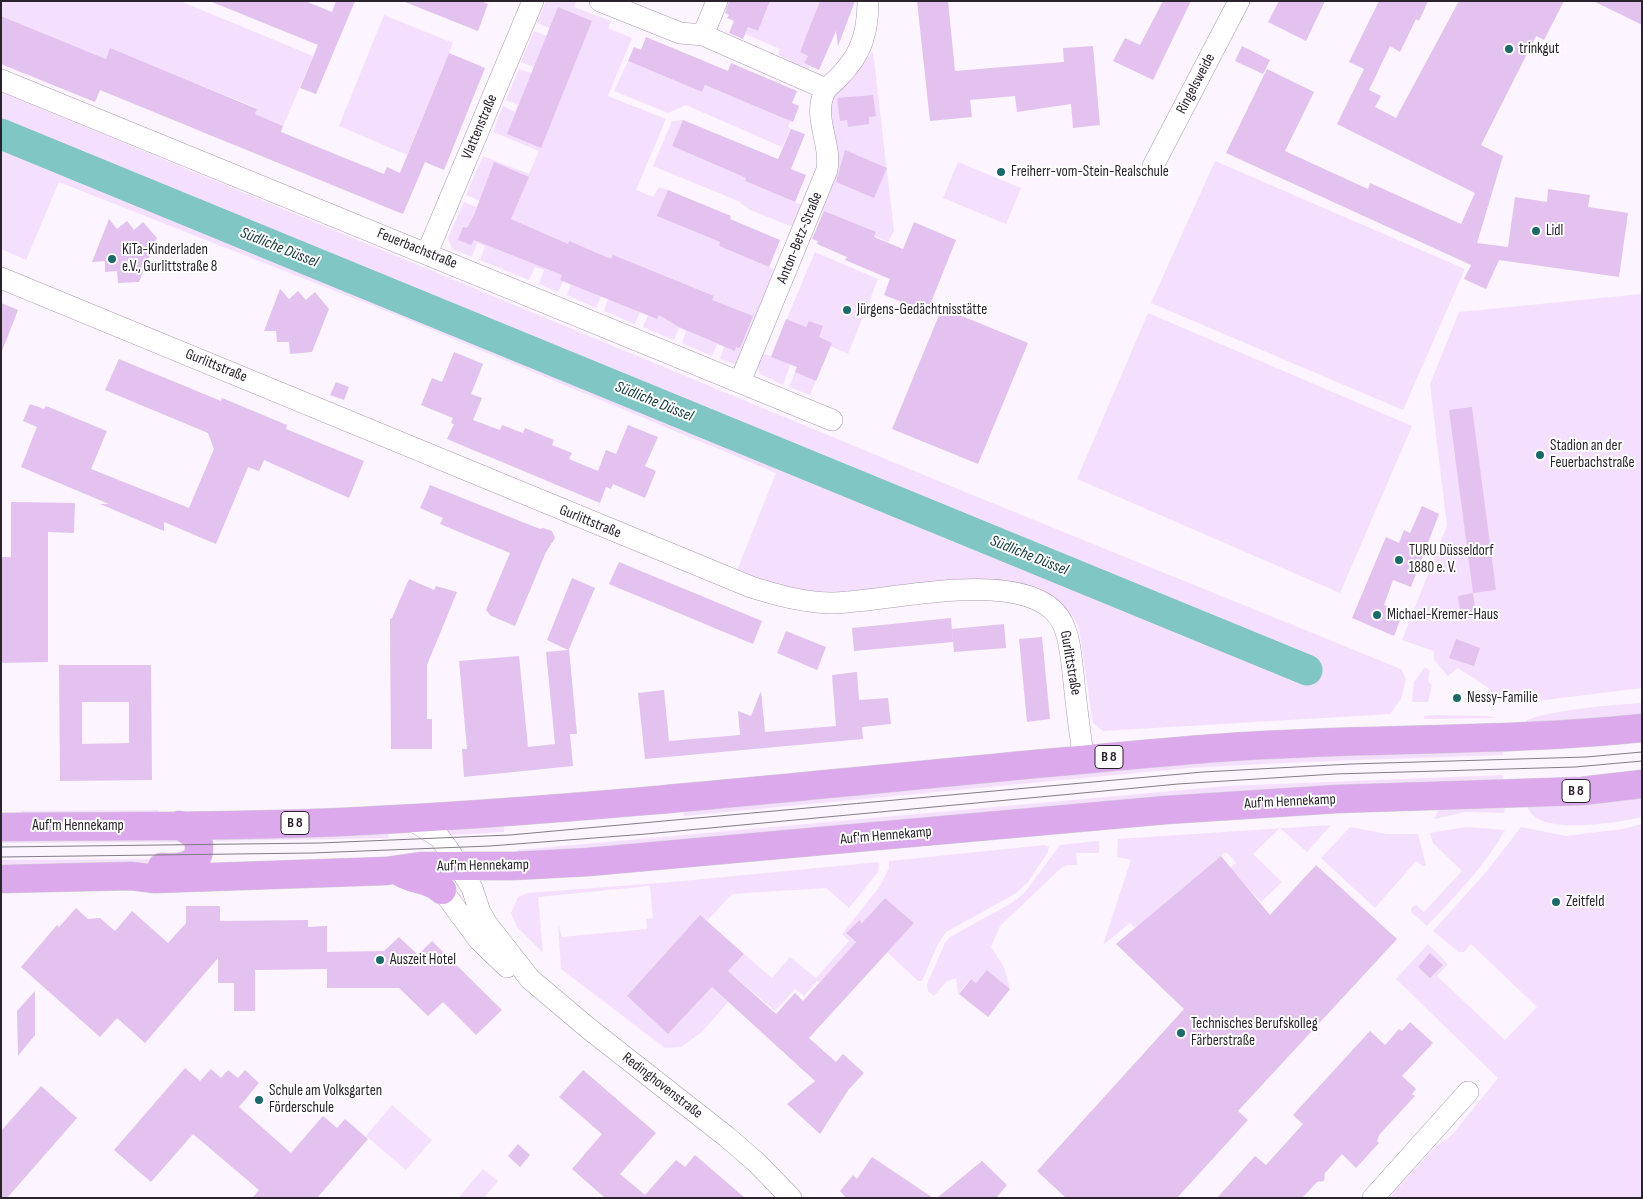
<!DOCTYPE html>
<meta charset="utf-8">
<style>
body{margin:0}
#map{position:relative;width:1643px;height:1199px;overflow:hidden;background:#fcf4ff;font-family:"Sofia Sans Condensed",sans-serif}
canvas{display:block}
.frame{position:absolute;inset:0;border:2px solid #2a232d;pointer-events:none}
</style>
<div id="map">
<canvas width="1643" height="1199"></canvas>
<div class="frame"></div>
</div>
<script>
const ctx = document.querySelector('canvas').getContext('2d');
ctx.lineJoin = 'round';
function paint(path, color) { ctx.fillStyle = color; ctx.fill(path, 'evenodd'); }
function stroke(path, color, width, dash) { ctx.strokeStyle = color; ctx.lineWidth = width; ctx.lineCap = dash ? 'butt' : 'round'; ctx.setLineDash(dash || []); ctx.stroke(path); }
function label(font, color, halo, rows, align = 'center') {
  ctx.font = font + ' "Sofia Sans Condensed",sans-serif'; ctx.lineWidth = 4; ctx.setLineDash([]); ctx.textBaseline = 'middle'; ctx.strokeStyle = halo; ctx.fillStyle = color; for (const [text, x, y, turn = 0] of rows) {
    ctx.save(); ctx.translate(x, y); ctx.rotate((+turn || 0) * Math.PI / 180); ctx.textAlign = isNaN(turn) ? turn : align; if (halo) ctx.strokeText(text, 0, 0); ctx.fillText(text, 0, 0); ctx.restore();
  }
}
paint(new Path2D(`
 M 1,1 L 180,1 L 313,56 L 283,126 L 255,114 L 257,108 L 110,49 L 106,59 L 1,16 Z
 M 546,1 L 576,1 L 574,7 L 611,21 L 608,28 L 632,38 L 608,96 L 666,119 L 636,190 L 653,197 L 659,187 L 668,190 L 658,216 L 720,242 L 719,246 L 774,269 L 766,290 L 772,292 L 736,365 L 720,359 L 724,347 L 717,344 L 712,356 L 682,343 L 686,331 L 679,328 L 674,340 L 643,327 L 648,315 L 640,312 L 635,324 L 604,311 L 608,299 L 601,296 L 596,308 L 567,295 L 571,284 L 563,281 L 558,292 L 539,284 L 544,270 L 535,267 L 529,280 L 480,260 L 485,246 L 477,243 L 472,257 L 452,249 L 448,238 L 464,202 L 479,208 L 482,202 L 466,195 L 483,156 L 529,174 L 539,151 L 493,132 L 503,106 L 515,112 L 518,105 L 506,100 L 519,69 L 531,73 L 534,67 L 521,62 L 534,31 L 547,36 L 549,28 L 537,23 Z
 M 770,1 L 820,1 L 816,12 L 828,17 L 811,27 L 800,52 L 808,56 L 804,63 L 810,66 L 808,71 L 789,64 L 790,60 L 778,55 L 780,49 L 745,34 L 748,27 L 758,31 Z
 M 384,15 L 453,43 L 407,155 L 339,126 Z
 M 873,52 L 894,231 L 888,242 L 820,210 L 829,105 L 837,88 Z
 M 628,61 L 702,92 L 705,85 L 791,120 L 788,127 L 791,128 L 782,147 L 686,105 L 668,113 L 614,91 Z
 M 1,92 L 970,494 L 1401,669 L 1406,679 L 1401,699 L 1390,714 L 1103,731 L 1093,723 L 1079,629 C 1073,611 1062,607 1046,600 L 811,593 L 736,573 L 776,473 L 396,315 L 59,182 L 26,260 L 1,249 Z
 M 683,120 L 672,146 L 746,178 L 745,181 L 802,205 L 793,227 L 750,210 L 738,201 L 653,166 L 672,121 Z
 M 1215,161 L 1465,269 L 1403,410 L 1151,303 Z
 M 958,162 L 1021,188 L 1006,224 L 943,198 Z
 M 815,252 L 878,279 L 848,354 L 830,346 L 810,395 L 789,387 L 797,367 L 790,365 L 783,385 L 760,374 L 757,365 L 761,353 L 771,356 Z
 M 1642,294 L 1642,688 L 1529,702 L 1496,698 L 1487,687 L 1458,668 L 1448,676 L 1434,660 L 1434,651 L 1402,640 L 1447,526 L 1430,384 L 1459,312 Z
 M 1148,313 L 1412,426 L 1340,593 L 1077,479 Z
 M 1425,667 L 1430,671 L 1428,682 L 1432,685 L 1428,702 L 1412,702 L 1414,682 Z
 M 1642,703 L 1642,720 L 1524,723 C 1534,711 1622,704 1642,703 Z
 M 1437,715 L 1488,716 L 1495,718 L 1424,719 L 1424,716 Z
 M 1502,745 L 1503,755 L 1300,762 L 1188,768 L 684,816 L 683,811 L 516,824 L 1101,766 Z
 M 1503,775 L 1504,784 L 518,857 L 518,850 L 1228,786 Z
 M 1642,793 L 1642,817 C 1617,823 1561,831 1538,819 C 1532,816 1527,808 1525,801 Z
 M 1505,802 L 1504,813 L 1465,812 L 1434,819 L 1439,809 Z
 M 159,810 L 159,813 L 21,814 L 21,811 Z
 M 504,821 L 504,832 L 449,835 L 442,826 Z
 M 1642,824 L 1642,1198 L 1389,1198 L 1435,1147 L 1452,1135 L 1498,1078 L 1396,979 L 1428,944 L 1448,964 L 1437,976 L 1505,1040 L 1537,1007 L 1471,944 L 1464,952 L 1459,952 L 1433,931 L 1487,871 L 1521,827 L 1566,836 L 1623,829 Z
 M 1331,825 L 1307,852 L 1280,828 L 1253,854 L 1282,882 L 1261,902 L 1230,868 L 1236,863 L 1226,852 L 1135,928 L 1130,923 L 1103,945 L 1131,860 L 1117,857 L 1118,839 Z
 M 1350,827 L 1387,834 L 1418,834 L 1426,865 L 1423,866 L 1416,861 L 1375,908 L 1321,858 Z
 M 1466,827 L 1505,830 C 1485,866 1456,895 1427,926 L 1411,912 L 1412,907 L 1416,905 L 1424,912 L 1462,871 L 1433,843 L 1430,833 Z
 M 388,834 L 389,838 L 216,841 L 215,837 Z
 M 178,838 L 183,842 L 1,843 L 1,839 Z
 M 1099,841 L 1099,853 L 1076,853 L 1077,865 L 1066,865 L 1060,869 L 1000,926 L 991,947 L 1004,967 L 1010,989 L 987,970 L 976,983 L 970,979 L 958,994 L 956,978 L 946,982 L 934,996 L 928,991 L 927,984 L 945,943 L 950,937 L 1012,903 L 1025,892 L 1060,845 Z
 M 1045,845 L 1049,847 L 1048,852 L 1028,882 L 1015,894 L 946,932 L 938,944 L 922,981 L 918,981 L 887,952 L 914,923 L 885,898 L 862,923 L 858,920 L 846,933 L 856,942 L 819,983 L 817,981 L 804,996 L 795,989 L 775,1011 L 728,971 L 744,954 L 772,978 L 790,957 L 816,978 L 849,941 L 842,934 L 880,886 L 889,868 L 889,861 Z
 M 181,859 L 175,863 L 1,864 L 1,860 Z
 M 879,862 L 878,872 L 849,908 L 826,888 L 732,894 L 707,921 L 700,916 L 627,996 L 668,1034 L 712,987 L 728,1002 L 702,1032 L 681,1047 L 665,1048 L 561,969 L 558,924 L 562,937 L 647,929 L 646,919 L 653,918 L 650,886 L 538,897 L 543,953 L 517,927 L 511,913 L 518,897 L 528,893 L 673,882 Z
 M 392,1105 L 432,1140 L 406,1170 L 366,1136 Z
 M 483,1169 L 498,1181 L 484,1198 L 458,1198 Z`), '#f5dffe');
stroke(new Path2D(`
 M 1,134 L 1307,670`), '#7fc6c5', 31);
paint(new Path2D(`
 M 305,1 L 332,12 L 336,1 L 355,1 L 316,94 L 300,88 L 318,45 L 212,2 Z
 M 480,1 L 488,4 L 478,31 L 405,2 Z
 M 729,1 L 770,1 L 758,31 L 748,27 L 743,39 L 729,33 L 734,21 L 727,18 L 729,15 L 725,13 Z
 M 820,1 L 855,1 L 838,46 L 836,31 L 819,70 L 804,63 L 808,56 L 800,52 Z
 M 917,1 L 948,1 L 955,71 L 1064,62 L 1063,48 L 1093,46 L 1100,125 L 1073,128 L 1071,104 L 1017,112 L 1015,96 L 970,100 L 972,117 L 930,121 Z
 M 1163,1 L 1191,1 L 1153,80 L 1113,61 L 1125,38 L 1140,45 Z
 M 1279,1 L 1325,1 L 1306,41 L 1268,22 Z
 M 1379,1 L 1428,1 L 1419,21 L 1416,19 L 1400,52 L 1390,46 L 1369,90 L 1381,96 L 1375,107 L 1396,118 L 1459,1 L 1564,1 L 1544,40 L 1536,36 L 1481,145 L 1503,156 L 1477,243 L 1508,247 L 1515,197 L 1547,202 L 1548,189 L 1590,195 L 1588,207 L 1628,213 L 1619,277 L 1499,260 L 1486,289 L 1464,279 L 1471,265 L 1226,153 L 1267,69 L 1314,92 L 1285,151 L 1368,189 L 1370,183 L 1461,224 L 1475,193 L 1337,124 L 1364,69 L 1349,62 Z
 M 1593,1 L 1642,1 L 1642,25 L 1622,15 Z
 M 558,7 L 592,21 L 541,148 L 507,134 Z
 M 1,16 L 106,59 L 110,48 L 257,109 L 255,114 L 283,126 L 281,132 L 384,174 L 387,167 L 400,173 L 449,53 L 485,68 L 444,170 L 425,162 L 403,214 L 100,90 L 95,102 L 1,64 Z
 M 646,37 L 728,71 L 731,63 L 797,91 L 792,103 L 799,106 L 793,122 L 705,85 L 702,92 L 628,61 L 634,47 L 641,50 Z
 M 1242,46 L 1270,60 L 1263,74 L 1235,61 Z
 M 873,95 L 876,116 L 869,117 L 869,124 L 848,127 L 847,120 L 840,121 L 837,98 Z
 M 683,120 L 778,159 L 791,129 L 805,134 L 791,169 L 806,175 L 795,202 L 745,181 L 746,178 L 672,146 Z
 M 845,150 L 887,168 L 874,198 L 836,182 Z
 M 494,162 L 529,177 L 511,219 L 568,244 L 569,241 L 611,259 L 613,255 L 714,296 L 712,300 L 753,316 L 740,348 L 736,347 L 735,351 L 679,327 L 659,315 L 657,319 L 560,280 L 562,275 L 474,240 L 471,245 L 458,240 L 463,227 L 467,228 L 474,215 Z
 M 668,190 L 731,216 L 730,219 L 780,240 L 769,267 L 719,246 L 720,242 L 657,216 Z
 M 824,211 L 876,232 L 874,237 L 903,249 L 914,222 L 956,240 L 927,312 L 884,295 L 890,279 L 845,260 L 847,257 L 817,244 L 818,241 L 812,239 Z
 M 109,219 L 117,229 L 127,221 L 134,230 L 143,222 L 157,238 L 139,282 L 118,283 L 117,271 L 105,272 L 105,261 L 92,262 Z
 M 280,289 L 289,299 L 298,291 L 306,300 L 315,292 L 329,309 L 312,352 L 290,354 L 289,342 L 277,342 L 276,331 L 264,331 Z
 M 1,303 L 18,310 L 2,351 L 1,351 Z
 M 942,308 L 1028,343 L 978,464 L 892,429 Z
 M 786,319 L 806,327 L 809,321 L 823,326 L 819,337 L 832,343 L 816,381 L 795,372 L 797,367 L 771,357 Z
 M 454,352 L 483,364 L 471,394 L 482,398 L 473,420 L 500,430 L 502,425 L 523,433 L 525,428 L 554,440 L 552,445 L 572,453 L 569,459 L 598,471 L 606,450 L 616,454 L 628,425 L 658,437 L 645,466 L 656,471 L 645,498 L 613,484 L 611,489 L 606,487 L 600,503 L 447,439 L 454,424 L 451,423 L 453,418 L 421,405 L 432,378 L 442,382 Z
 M 119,359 L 221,401 L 222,398 L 287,425 L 286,429 L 364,461 L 349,498 L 264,460 L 259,471 L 248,467 L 216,544 L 164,522 L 164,531 L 100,504 L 109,504 L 21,467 L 37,427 L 23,421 L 30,404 L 44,409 L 46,406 L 107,431 L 91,469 L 189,508 L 214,449 L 208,433 L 105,390 Z
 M 336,382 L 349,387 L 344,400 L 330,395 Z
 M 1472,407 L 1496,590 L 1473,593 L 1449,410 Z
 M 430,485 L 540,529 L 543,528 L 552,531 L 555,538 L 546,552 L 515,626 L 491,616 L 486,610 L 510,553 L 440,524 L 443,518 L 420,508 Z
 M 11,502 L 75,503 L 74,533 L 48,532 L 48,662 L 1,663 L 1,557 L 11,557 Z
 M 1422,506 L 1439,514 L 1411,587 L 1393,580 L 1384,605 L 1403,613 L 1394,636 L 1352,618 L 1386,537 L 1399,543 L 1404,530 L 1410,533 Z
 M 619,562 L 762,621 L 753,644 L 609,584 Z
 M 572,578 L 595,588 L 569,649 L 577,734 L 570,734 L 573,766 L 464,777 L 462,749 L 467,749 L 459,661 L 519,656 L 528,747 L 555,744 L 546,652 L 568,650 L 547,640 Z
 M 409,579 L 434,590 L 436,586 L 457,592 L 427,665 L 427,719 L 432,719 L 432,749 L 391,749 L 390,619 L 392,618 Z
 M 1473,593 L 1476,617 L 1461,619 L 1458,596 Z
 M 951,618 L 953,642 L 854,651 L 852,628 Z
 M 1004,624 L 1006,648 L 954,652 L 952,629 Z
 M 786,631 L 826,647 L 817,670 L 777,653 Z
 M 1042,637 L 1050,719 L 1027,722 L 1019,639 Z
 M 1456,639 L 1480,648 L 1474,666 L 1449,658 Z
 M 59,665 L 151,665 L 152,780 L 60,781 ZM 82,702 L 129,702 L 129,743 L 82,744 Z
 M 857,672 L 859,700 L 888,698 L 891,724 L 862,727 L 863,739 L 645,759 L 638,693 L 664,690 L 669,741 L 740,735 L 738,711 L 751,716 L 761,691 L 765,732 L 836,726 L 832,675 Z
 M 1221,856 L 1270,915 L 1316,865 L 1397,939 L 1238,1111 L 1248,1120 L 1177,1198 L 1066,1198 L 1037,1171 L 1184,1009 L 1116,944 Z
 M 885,898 L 914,923 L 809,1038 L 836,1062 L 843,1054 L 864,1073 L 849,1089 L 820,1134 L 787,1104 L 815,1081 L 712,987 L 668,1034 L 627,996 L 700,915 L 744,954 L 728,971 L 776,1014 L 795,993 L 803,1001 L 856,942 L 846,933 L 859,920 L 862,923 Z
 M 186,906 L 220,906 L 220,921 L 308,920 L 308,927 L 327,926 L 327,952 L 384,951 L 399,937 L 418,955 L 432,941 L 502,1010 L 476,1035 L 443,1002 L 428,1016 L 399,988 L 327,988 L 327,969 L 255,970 L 255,1011 L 234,1011 L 234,983 L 218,983 L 218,958 L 145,1043 L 117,1018 L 100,1037 L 21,967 L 57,925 L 59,927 L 76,908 L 88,919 L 100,918 L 115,931 L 132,911 L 168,943 L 186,923 Z
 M 1430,953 L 1443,965 L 1430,978 L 1418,967 Z
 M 987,970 L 1010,989 L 988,1017 L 959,994 L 971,979 L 976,983 Z
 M 35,991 L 35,1035 L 18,1056 L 17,1011 Z
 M 1410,1022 L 1433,1043 L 1402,1076 L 1416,1089 L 1412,1094 L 1415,1096 L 1379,1135 L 1377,1141 L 1379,1143 L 1356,1168 L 1342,1154 L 1325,1173 L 1324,1181 L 1317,1182 L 1302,1198 L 1217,1198 L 1255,1156 L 1266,1165 L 1303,1124 L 1293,1115 L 1370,1031 L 1385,1045 L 1399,1029 L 1402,1031 Z
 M 185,1068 L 200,1081 L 211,1069 L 221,1078 L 228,1070 L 238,1078 L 245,1070 L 259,1083 L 239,1107 L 291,1153 L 323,1116 L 337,1128 L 345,1119 L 368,1139 L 317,1198 L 252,1198 L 259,1190 L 193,1134 L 151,1182 L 114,1150 Z
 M 583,1070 L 656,1133 L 620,1174 L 645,1195 L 676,1160 L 685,1167 L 695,1155 L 745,1198 L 605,1198 L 572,1169 L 602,1134 L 559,1097 Z
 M 41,1086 L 77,1118 L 7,1198 L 1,1198 L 1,1131 Z
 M 518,1144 L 530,1155 L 520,1167 L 508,1156 Z
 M 872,1157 L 933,1198 L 846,1198 L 840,1191 L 853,1175 L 857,1179 Z
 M 982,1161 L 1007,1185 L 996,1198 L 937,1198 Z`), '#e3c2ef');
const minor = new Path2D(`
 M 600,1 L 680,33 L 703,35 L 826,89 C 811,116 832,142 827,170 L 740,382
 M 703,35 L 717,1
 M 1,80 L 832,420
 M 826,89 C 857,63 868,41 868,1
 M 1153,166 L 1239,1
 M 427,253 L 533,1
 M 1,278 L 751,587 C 777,595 801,602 829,603 C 882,604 1034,561 1063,624 C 1070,639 1071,657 1073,673 C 1076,702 1079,730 1084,759
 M 410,819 L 439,837 L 448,849 L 472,888 L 480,912 L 487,924 L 530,979 L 588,1028 L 727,1137 L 757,1163 L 791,1198
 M 442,890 L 479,940 L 507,967
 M 1373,1198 L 1468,1092`);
const primary = new Path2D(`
 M 1,827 C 133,826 266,827 398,819 C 667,804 936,771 1204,749 C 1350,737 1496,743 1642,728
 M 162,867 C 177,868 199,868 199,848 C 199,844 199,840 196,837 C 192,832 185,829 180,825
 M 402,873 C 416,881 429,878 442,890
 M 1,879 L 131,876 L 155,879 L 386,871 L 421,866 L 513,866 L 588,862 L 1166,810 L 1337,799 L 1582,791 L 1642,784`);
stroke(minor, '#ac99b3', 22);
stroke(primary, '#d4d3d5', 29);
stroke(minor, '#fff', 21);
stroke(primary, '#dba9ec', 28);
stroke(new Path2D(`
 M 1,847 L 320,843 L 510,835 L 1203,772 L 1351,764 L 1586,757 L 1642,752
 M 1,857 L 312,853 L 490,846 L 646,834 L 1178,784 L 1335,774 L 1575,767 L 1642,761`), '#837b86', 1);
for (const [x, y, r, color] of [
 [1509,49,5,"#1c6969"],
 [1001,172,5,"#1c6969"],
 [1536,231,5,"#1c6969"],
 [112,259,5,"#1c6969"],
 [847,310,5,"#1c6969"],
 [1540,455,5,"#1c6969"],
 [1399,560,5,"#1c6969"],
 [1377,615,5,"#1c6969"],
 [1457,698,5,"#1c6969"],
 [1556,902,5,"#1c6969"],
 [380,960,5,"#1c6969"],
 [1181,1033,5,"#1c6969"],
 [259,1100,5,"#1c6969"]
]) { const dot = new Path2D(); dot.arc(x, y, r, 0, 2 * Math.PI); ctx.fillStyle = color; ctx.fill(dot); stroke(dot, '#fff', 2); }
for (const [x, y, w] of [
 [1109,757,28],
 [1576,791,28],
 [295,823,28]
]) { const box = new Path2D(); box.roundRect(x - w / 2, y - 11.5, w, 23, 4); ctx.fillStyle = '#fff'; ctx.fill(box); stroke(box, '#2a232d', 1); }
label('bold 14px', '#2a232d', null, [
 ["B 8",1109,757],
 ["B 8",1576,791],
 ["B 8",295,823]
]);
label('15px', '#2a232d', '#fff', [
 ["trinkgut",1519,49],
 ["Freiherr-vom-Stein-Realschule",1011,172],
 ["Lidl",1546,231],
 ["KiTa-Kinderladen",122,250],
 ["e.V., Gurlittstraße 8",122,267],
 ["Jürgens-Gedächtnisstätte",857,310],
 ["Stadion an der",1550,446],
 ["Feuerbachstraße",1550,463],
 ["TURU Düsseldorf",1409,551],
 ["1880 e. V.",1409,568],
 ["Michael-Kremer-Haus",1387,615],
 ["Nessy-Familie",1467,698],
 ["Zeitfeld",1566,902],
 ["Auszeit Hotel",390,960],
 ["Technisches Berufskolleg",1191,1024],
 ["Färberstraße",1191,1041],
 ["Schule am Volksgarten",269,1091],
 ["Förderschule",269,1108]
], 'left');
label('15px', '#2a232d', '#fff', [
 ["Ringelsweide",1196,84,-62],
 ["Vlattenstraße",480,127,-67],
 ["Anton-Betz-Straße",800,238,-68],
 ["Feuerbachstraße",417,249,22],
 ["Gurlittstraße",216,366,22],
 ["Gurlittstraße",590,522,22],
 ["Gurlittstraße",1070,663,80],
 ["Auf'm Hennekamp",1290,802,-3],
 ["Auf'm Hennekamp",78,826],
 ["Auf'm Hennekamp",886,836,-5],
 ["Auf'm Hennekamp",483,866,-1],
 ["Redinghovenstraße",662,1086,38]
]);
label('italic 16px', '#143838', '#fff', [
 ["Südliche Düssel",279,248,22],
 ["Südliche Düssel",654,402,22],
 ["Südliche Düssel",1029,556,22]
]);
</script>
